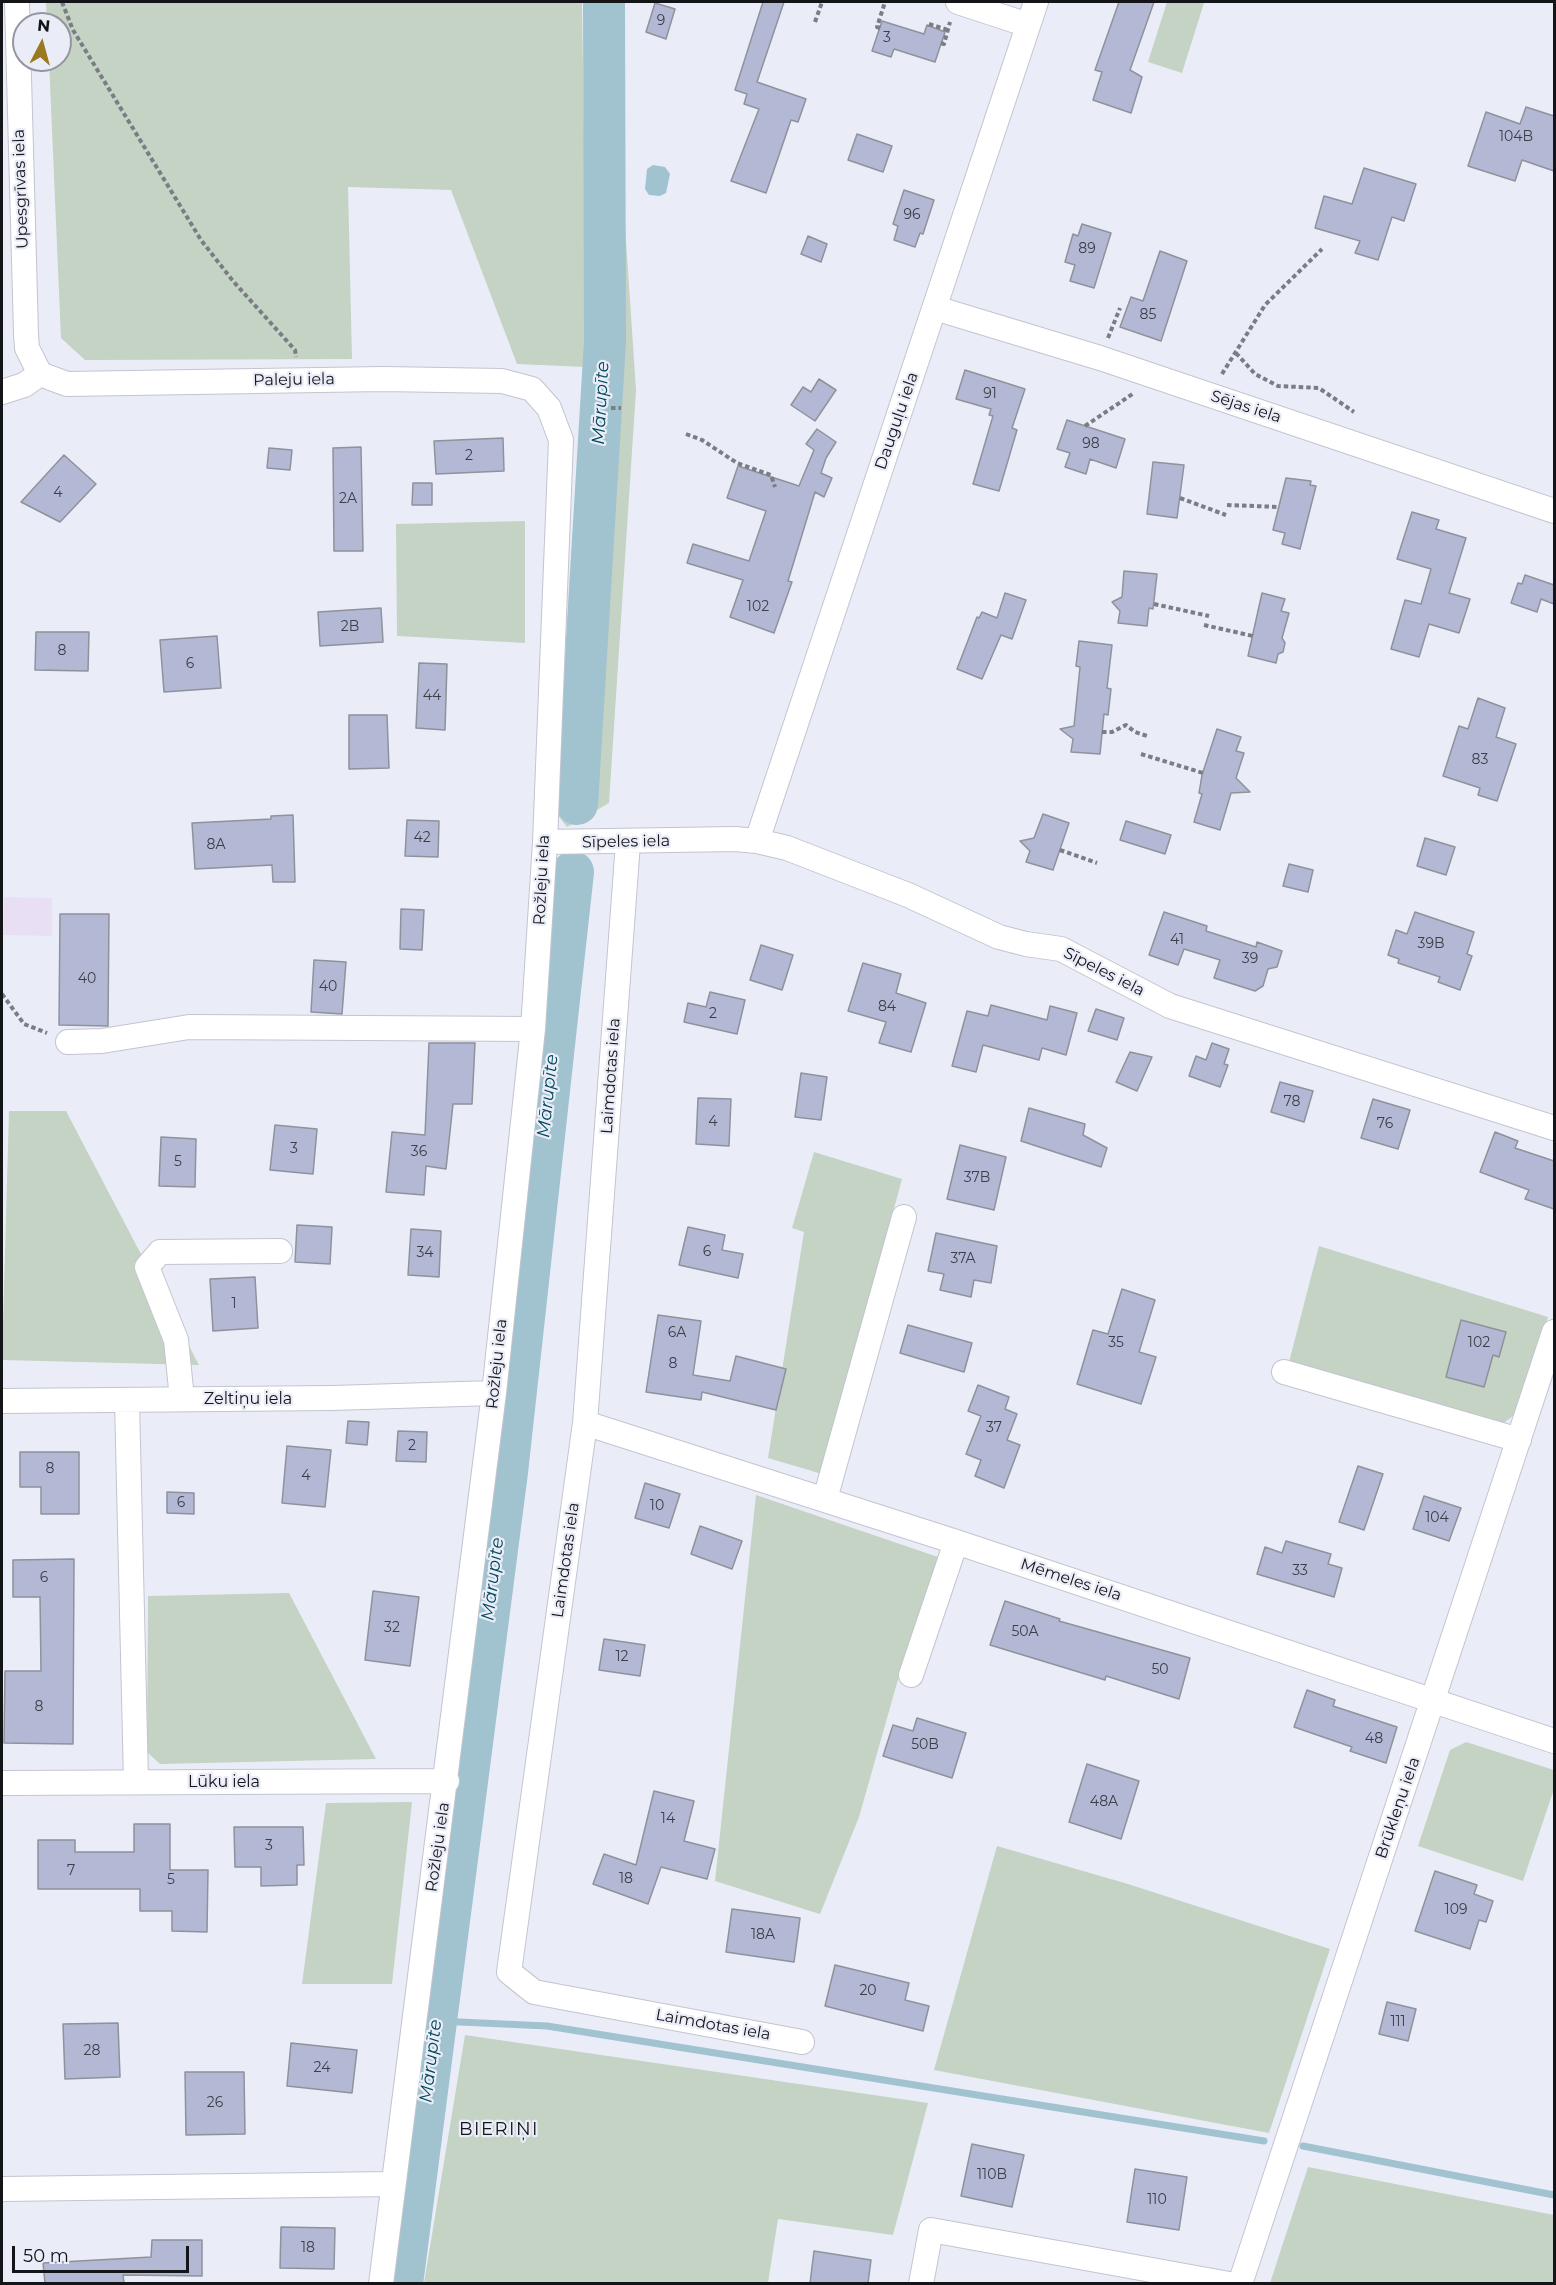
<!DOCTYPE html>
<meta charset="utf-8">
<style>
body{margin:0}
#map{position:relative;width:1556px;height:2285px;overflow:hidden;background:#eaedf8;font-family:Montserrat,sans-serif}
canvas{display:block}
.frame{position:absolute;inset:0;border:3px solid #141519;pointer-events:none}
.north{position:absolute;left:12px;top:12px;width:60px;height:60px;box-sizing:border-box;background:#eaedf8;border:2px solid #94979f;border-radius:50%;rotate:6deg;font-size:16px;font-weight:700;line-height:24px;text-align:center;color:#141519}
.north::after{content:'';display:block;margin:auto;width:21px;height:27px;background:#9a7923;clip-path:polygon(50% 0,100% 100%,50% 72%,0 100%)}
.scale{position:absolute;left:12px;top:2246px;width:177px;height:27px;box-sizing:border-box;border:3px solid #141519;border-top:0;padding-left:8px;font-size:18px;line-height:21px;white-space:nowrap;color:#141519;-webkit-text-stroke:4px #eaedf8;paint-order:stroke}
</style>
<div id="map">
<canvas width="1556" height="2285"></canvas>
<div class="frame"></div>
<div class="north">N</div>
<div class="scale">50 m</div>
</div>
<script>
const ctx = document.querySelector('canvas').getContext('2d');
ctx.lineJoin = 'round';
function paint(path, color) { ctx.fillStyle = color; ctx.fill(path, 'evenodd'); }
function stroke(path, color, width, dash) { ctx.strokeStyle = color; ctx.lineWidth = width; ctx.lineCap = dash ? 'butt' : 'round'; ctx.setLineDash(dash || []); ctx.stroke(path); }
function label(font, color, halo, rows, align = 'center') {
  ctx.font = font + ' Montserrat,sans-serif'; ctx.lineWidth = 4.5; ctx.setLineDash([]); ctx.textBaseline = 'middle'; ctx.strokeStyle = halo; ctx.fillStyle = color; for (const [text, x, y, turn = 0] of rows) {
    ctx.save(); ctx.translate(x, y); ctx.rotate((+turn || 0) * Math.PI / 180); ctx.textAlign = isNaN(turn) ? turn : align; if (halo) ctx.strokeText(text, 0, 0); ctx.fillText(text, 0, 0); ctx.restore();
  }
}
paint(new Path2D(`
 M 4,897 L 52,898 L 52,936 L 3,935 Z`), '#e9dff4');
paint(new Path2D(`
 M 46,2 L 582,2 L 585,208 L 585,2 L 618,2 L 624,31 L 623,196 L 636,390 L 609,803 L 567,827 L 557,814 L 586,367 L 517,364 L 451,190 L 348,187 L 352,359 L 85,360 L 61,338 L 49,60 L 60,60 L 60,24 L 47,24 Z
 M 1167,2 L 1204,3 L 1182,73 L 1148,62 Z
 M 525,521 L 525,643 L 397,636 L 396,524 Z
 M 9,1111 L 66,1111 L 199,1365 L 2,1360 Z
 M 814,1152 L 902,1179 L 822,1474 L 768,1458 L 804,1232 L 792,1228 Z
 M 1319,1246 L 1548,1317 L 1518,1412 L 1500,1426 L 1288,1366 Z
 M 756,1495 L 938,1557 L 897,1683 L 859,1817 L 820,1914 L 715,1881 Z
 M 289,1593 L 376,1759 L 160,1764 L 147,1752 L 148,1596 Z
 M 1466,1742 L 1554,1770 L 1554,1789 L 1523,1881 L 1418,1846 L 1450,1750 Z
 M 412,1802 L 392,1984 L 302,1984 L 326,1803 Z
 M 997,1846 L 1128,1884 L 1330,1949 L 1269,2133 L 934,2070 Z
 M 465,2035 L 928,2103 L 893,2235 L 778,2219 L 768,2283 L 424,2283 Z
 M 1308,2167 L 1554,2215 L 1554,2283 L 1270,2283 Z`), '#c4d3c3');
paint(new Path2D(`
 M 653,165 L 665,167 L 670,174 L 666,193 L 660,196 L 649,195 L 645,189 L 647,169 Z`), '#a1c2cf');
stroke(new Path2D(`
 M 438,2021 L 547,2026 L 1264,2141
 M 1303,2146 L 1554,2195`), '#a1c2cf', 7);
stroke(new Path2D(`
 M 577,804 L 605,341 L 604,2
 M 402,2284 L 507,1472 L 573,872`), '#a1c2cf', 42);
const building = new Path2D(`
 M 763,2 L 784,2 L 757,82 L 806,99 L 798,122 L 791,120 L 766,193 L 731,181 L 759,109 L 744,104 L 747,94 L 735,90 Z
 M 1119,2 L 1154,2 L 1130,70 L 1142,77 L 1131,113 L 1093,100 L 1102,72 L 1095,70 Z
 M 655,3 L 675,9 L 666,39 L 646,32 Z
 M 882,21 L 924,34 L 927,25 L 945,32 L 935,62 L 894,49 L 891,57 L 872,51 Z
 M 1526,107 L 1554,116 L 1554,171 L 1522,160 L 1515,181 L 1468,166 L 1486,112 L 1520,124 Z
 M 857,134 L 892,146 L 883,172 L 848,160 Z
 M 1364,168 L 1416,184 L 1404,221 L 1392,217 L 1378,260 L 1355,253 L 1360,241 L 1315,228 L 1324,196 L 1352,204 Z
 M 904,190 L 934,200 L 923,234 L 920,233 L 915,247 L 894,240 L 898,226 L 893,224 Z
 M 1082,224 L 1111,233 L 1094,288 L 1070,281 L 1075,265 L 1065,262 L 1073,234 L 1078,236 Z
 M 808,236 L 827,244 L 821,262 L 801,254 Z
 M 1160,251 L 1187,261 L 1161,341 L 1120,327 L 1131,297 L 1143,301 Z
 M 965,370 L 1025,389 L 1012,428 L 1017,430 L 999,491 L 973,484 L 993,416 L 989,415 L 991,409 L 956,399 Z
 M 819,379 L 836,390 L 815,421 L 791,405 L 803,387 L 811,392 Z
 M 1067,420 L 1125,439 L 1116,468 L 1090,459 L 1086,474 L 1065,467 L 1070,453 L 1057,449 Z
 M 817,429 L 836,442 L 826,458 L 821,473 L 832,478 L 824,497 L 815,492 L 788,581 L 792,582 L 774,633 L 730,617 L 743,580 L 687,563 L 693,544 L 749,561 L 766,511 L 727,498 L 738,466 L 799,486 L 814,450 L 806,444 Z
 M 503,438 L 504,471 L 436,474 L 434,441 Z
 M 361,447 L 363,551 L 334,551 L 333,448 Z
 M 269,448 L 292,450 L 290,470 L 267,468 Z
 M 64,455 L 96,484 L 60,522 L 21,502 Z
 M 1153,462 L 1184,465 L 1177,518 L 1147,514 Z
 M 1286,478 L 1311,481 L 1310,485 L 1316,486 L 1300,549 L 1282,544 L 1285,533 L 1273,530 Z
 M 413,483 L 432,483 L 432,505 L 412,505 Z
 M 1412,512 L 1439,520 L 1436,529 L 1466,538 L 1449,593 L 1470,599 L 1459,633 L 1429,624 L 1419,657 L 1391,649 L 1405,600 L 1421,604 L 1431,569 L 1397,559 Z
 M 1124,571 L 1157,574 L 1153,609 L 1149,608 L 1147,626 L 1118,623 L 1120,611 L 1112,602 L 1122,597 Z
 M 1525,575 L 1554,585 L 1554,604 L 1541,599 L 1537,612 L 1511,603 L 1518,583 L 1522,584 Z
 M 1005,593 L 1026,600 L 1012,639 L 1001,635 L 982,679 L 957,669 L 977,617 L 979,618 L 982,612 L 997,618 Z
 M 1262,593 L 1285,599 L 1281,611 L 1289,613 L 1282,638 L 1285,643 L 1283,652 L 1278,654 L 1276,663 L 1248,656 Z
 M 381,608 L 383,642 L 320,646 L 318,612 Z
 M 36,632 L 89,632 L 88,671 L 35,670 Z
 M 217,636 L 221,688 L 164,692 L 160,640 Z
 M 1079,641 L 1112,645 L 1107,688 L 1111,689 L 1108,715 L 1104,714 L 1100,754 L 1071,752 L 1073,739 L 1060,729 L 1074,726 L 1080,667 L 1076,666 Z
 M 419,663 L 447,664 L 445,730 L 416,728 Z
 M 1478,698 L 1505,708 L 1496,737 L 1516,744 L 1497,801 L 1478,795 L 1480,788 L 1443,776 L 1459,726 L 1468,729 Z
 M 349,715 L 387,715 L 389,768 L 349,769 Z
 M 1217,729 L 1241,737 L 1236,751 L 1244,753 L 1236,778 L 1250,792 L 1231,793 L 1220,830 L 1194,822 L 1202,794 L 1199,793 L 1202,775 Z
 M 1043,814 L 1069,823 L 1053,870 L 1026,862 L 1030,851 L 1020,841 L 1034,838 Z
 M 293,815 L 295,882 L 273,882 L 272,865 L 195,869 L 192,823 L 271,819 L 271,816 Z
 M 407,820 L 439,821 L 438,857 L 405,856 Z
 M 1126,821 L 1171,835 L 1165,854 L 1120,840 Z
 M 1425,838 L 1455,847 L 1446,875 L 1417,866 Z
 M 1289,864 L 1313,870 L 1308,892 L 1283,886 Z
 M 401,909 L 424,910 L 422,950 L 400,949 Z
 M 1164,912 L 1207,926 L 1206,931 L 1256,947 L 1257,942 L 1282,951 L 1277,967 L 1268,969 L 1263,986 L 1255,991 L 1214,978 L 1220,960 L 1184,949 L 1178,965 L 1149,955 Z
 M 1415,912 L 1474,932 L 1467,954 L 1472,956 L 1460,990 L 1438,982 L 1440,977 L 1398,963 L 1399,959 L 1388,955 L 1396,930 L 1407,934 Z
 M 60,914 L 109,914 L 108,1026 L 59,1025 Z
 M 761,945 L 793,955 L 782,990 L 750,980 Z
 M 314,960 L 346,962 L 342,1014 L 311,1012 Z
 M 863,963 L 901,974 L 896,993 L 926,1003 L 911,1052 L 879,1043 L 886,1022 L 848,1011 Z
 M 710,992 L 745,1000 L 737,1034 L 684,1022 L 688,1003 L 706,1007 Z
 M 991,1005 L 1047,1020 L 1050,1006 L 1077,1013 L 1066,1055 L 1042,1048 L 1039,1060 L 983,1045 L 976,1072 L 952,1066 L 967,1011 L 988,1016 Z
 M 1096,1009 L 1124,1018 L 1117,1040 L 1088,1031 Z
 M 429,1043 L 475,1043 L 472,1104 L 453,1104 L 446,1169 L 426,1166 L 424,1195 L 386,1192 L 392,1132 L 425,1135 Z
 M 1212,1043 L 1229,1049 L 1224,1064 L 1228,1065 L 1220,1087 L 1189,1076 L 1196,1056 L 1206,1060 Z
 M 1130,1052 L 1152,1057 L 1137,1091 L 1116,1082 Z
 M 801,1073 L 827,1077 L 821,1120 L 795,1117 Z
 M 1280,1082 L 1313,1091 L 1304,1122 L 1271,1112 Z
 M 698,1098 L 731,1099 L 729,1146 L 696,1144 Z
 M 1373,1099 L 1410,1110 L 1398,1149 L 1361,1138 Z
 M 1029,1108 L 1085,1124 L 1083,1135 L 1107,1148 L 1101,1167 L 1021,1141 Z
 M 275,1125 L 317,1129 L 313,1174 L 270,1170 Z
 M 1495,1132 L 1518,1141 L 1515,1148 L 1554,1161 L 1554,1209 L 1525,1199 L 1529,1190 L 1480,1172 Z
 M 161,1137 L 196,1139 L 195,1187 L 159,1186 Z
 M 960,1145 L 1006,1157 L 994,1210 L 947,1199 Z
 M 297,1225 L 332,1227 L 330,1264 L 295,1262 Z
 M 688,1227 L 725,1235 L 722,1250 L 743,1254 L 738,1278 L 679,1265 Z
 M 411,1229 L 441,1231 L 439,1277 L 408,1275 Z
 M 936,1233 L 997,1246 L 991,1283 L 974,1280 L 971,1297 L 940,1290 L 944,1274 L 928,1271 Z
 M 255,1277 L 258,1328 L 213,1331 L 210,1279 Z
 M 1122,1289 L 1155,1300 L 1139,1352 L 1156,1357 L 1141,1404 L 1077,1384 L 1093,1330 L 1108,1334 Z
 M 658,1315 L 701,1321 L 693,1375 L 730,1381 L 736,1356 L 786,1369 L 776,1410 L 702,1392 L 701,1400 L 646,1392 Z
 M 1461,1320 L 1506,1332 L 1499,1357 L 1493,1355 L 1484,1387 L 1446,1377 Z
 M 908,1325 L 972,1343 L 964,1372 L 900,1353 Z
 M 978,1385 L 1009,1397 L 1005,1409 L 1017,1414 L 1007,1440 L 1020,1445 L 1004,1488 L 975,1476 L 981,1460 L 966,1454 L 981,1416 L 968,1411 Z
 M 348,1421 L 369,1422 L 367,1445 L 346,1443 Z
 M 398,1431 L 427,1432 L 426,1462 L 396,1461 Z
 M 287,1446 L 331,1450 L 325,1507 L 282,1503 Z
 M 20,1452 L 79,1452 L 79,1514 L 41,1514 L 41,1487 L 20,1487 Z
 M 1358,1466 L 1383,1474 L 1364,1530 L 1339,1522 Z
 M 645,1483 L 680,1494 L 669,1528 L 635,1518 Z
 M 167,1492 L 194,1493 L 194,1514 L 167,1513 Z
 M 1424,1496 L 1461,1508 L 1449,1541 L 1413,1529 Z
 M 700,1526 L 742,1541 L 732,1569 L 691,1554 Z
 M 1286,1541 L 1331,1554 L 1328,1564 L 1342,1568 L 1334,1597 L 1257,1574 L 1265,1547 L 1282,1553 Z
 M 74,1559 L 73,1744 L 4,1743 L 5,1671 L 41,1671 L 40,1597 L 13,1597 L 13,1560 Z
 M 373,1591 L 419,1597 L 410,1666 L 365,1660 Z
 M 1005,1601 L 1060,1619 L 1059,1621 L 1190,1658 L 1179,1699 L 1106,1676 L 1105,1680 L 990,1645 Z
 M 604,1639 L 645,1645 L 640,1676 L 599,1670 Z
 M 1307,1690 L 1335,1700 L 1333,1706 L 1397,1727 L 1386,1763 L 1350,1751 L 1352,1747 L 1294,1727 Z
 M 917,1718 L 966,1733 L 952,1778 L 883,1756 L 893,1725 L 913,1731 Z
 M 1087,1764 L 1139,1781 L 1121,1839 L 1069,1822 Z
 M 654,1791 L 694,1801 L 684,1841 L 715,1849 L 707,1879 L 661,1867 L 648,1904 L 593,1884 L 604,1854 L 636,1865 Z
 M 134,1824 L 170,1824 L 170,1870 L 208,1870 L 207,1932 L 172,1931 L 172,1911 L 140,1911 L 140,1889 L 38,1889 L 38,1840 L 75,1840 L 75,1852 L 134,1852 Z
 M 234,1827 L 303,1827 L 304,1865 L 297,1865 L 297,1885 L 261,1886 L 261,1867 L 235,1867 Z
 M 1435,1871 L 1477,1885 L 1474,1894 L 1493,1901 L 1486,1922 L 1479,1920 L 1470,1949 L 1415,1931 Z
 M 732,1909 L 800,1918 L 794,1962 L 726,1952 Z
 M 835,1965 L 909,1983 L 905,2000 L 929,2006 L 923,2031 L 825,2006 Z
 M 1387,2002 L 1416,2009 L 1408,2041 L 1379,2034 Z
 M 118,2023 L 120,2077 L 65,2079 L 63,2024 Z
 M 291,2043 L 357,2050 L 352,2093 L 287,2086 Z
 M 185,2072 L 244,2072 L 245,2134 L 186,2135 Z
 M 972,2144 L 1024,2155 L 1012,2207 L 961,2196 Z
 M 1135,2169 L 1187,2177 L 1179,2230 L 1127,2222 Z
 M 281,2227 L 335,2228 L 334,2269 L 280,2268 Z
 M 152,2240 L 202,2240 L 202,2276 L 123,2275 L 124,2283 L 45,2283 L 43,2263 L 151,2257 Z
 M 814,2251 L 871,2260 L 868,2283 L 810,2283 Z`);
paint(building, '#b3b9d5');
stroke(building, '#8f919b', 1.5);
const minor = new Path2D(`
 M 17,2 L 26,334 L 27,348 L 40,374
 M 958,2 L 1028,25
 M 935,308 L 1100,358 L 1554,511
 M 40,374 L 67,384 L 383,379 L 502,381 L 532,389 L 549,408 L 561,440 L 545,842 L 533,1029 L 494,1393 L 381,2284
 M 2,392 L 24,385 L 40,374
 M 757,841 L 1036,2
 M 545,842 L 735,839 L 757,841 L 787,848 L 908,895 L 999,937 L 1026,944 L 1061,949 L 1170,1006 L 1554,1128
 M 628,843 L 585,1423 L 509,1972 L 534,1992 L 802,2042
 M 68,1042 L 102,1041 L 189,1027 L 533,1029
 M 1284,1372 L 1519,1440
 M 182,1399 L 176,1340 L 147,1267 L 160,1252 L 280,1251
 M 2,1401 L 332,1398 L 494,1393
 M 127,1401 L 136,1782
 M 585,1423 L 956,1542 L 1554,1741
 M 825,1499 L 904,1217
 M 911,1675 L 956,1542
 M 2,1783 L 447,1781
 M 2,2189 L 393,2184
 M 921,2284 L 931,2230 L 1229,2284
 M 1240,2284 L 1554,1332`);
stroke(minor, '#c2c5cf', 26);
stroke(new Path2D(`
 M 62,2 L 73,30 L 201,240 L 233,281 L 295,350 L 296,357
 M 815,22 L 822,2
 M 929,24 L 948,30
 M 880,28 L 877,27 L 885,2
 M 941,43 L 944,44 L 950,22
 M 1108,338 L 1120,308
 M 1236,353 L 1255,374 L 1278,386 L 1319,388 L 1354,412
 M 1222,374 L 1265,305 L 1322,249
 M 611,408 L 621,408
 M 1085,426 L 1134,393
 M 686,434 L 702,440 L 737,463 L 771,475 L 775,487
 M 1180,498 L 1226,515
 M 1227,505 L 1279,507
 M 1154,604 L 1209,616
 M 1204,625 L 1253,636
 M 1102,732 L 1112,732 L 1126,725 L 1135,732 L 1147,736
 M 1141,754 L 1203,773
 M 1060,850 L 1097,863
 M 2,994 L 24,1024 L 47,1033`), '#7b7d84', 4, [4.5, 3]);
stroke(minor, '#fff', 24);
label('14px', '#3c3e48', null, [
 ["9",661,21],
 ["3",887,38],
 ["104B",1516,137],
 ["96",912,215],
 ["89",1087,249],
 ["85",1148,315],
 ["91",990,394],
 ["98",1091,444],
 ["2",469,456],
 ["4",58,493],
 ["2A",348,499],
 ["102",758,607],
 ["2B",350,627],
 ["8",62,651],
 ["6",190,664],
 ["44",432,696],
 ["83",1480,760],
 ["42",422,838],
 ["8A",216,845],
 ["41",1177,940],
 ["39B",1431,944],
 ["39",1250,959],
 ["40",87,979],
 ["40",328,987],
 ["84",887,1007],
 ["2",713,1014],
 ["78",1292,1102],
 ["4",713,1122],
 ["76",1385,1124],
 ["3",294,1149],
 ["36",419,1152],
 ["5",178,1162],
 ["37B",977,1178],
 ["6",707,1252],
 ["34",425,1253],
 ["37A",963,1259],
 ["1",234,1304],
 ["6A",677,1333],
 ["35",1116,1343],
 ["102",1479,1343],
 ["8",673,1364],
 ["37",994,1428],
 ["2",412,1446],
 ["8",50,1469],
 ["4",306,1476],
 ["6",181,1503],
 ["10",657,1506],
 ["104",1437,1518],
 ["33",1300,1571],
 ["6",44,1578],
 ["32",392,1628],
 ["50A",1025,1632],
 ["12",622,1657],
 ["50",1160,1670],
 ["8",39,1707],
 ["48",1374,1739],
 ["50B",925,1745],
 ["48A",1104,1802],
 ["14",668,1819],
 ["3",269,1846],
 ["7",71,1871],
 ["18",626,1879],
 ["5",171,1880],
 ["109",1456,1910],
 ["18A",763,1935],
 ["20",868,1991],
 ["111",1398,2022],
 ["28",92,2051],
 ["24",322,2068],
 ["26",215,2103],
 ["110B",992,2175],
 ["110",1157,2200],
 ["18",308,2248]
]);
label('16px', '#141519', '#eaedf8', [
 ["Upesgrīvas iela",21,189,-92],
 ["Paleju iela",294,380,-1],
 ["Sējas iela",1246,407,18],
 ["Dauguļu iela",897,421,-71],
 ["Sīpeles iela",626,842,-1],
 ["Rožleju iela",542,880,-87],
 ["Sīpeles iela",1104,972,27],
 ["Laimdotas iela",611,1076,-86],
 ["Rožleju iela",497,1364,-84],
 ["Zeltiņu iela",248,1399],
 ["Laimdotas iela",566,1560,-82],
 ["Mēmeles iela",1071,1580,18],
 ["Lūku iela",224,1782],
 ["Brūkleņu iela",1398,1808,-71],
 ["Rožleju iela",438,1847,-82],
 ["Laimdotas iela",713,2025,10]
]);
label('italic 18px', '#01485c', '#eaedf8', [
 ["Mārupīte",601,403,-87],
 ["Mārupīte",548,1096,-84],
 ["Mārupīte",493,1579,-83],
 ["Mārupīte",431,2061,-83]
]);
ctx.letterSpacing = '1.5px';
label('18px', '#141519', '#eaedf8', [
 ["BIERIŅI",499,2130]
]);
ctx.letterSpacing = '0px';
</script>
